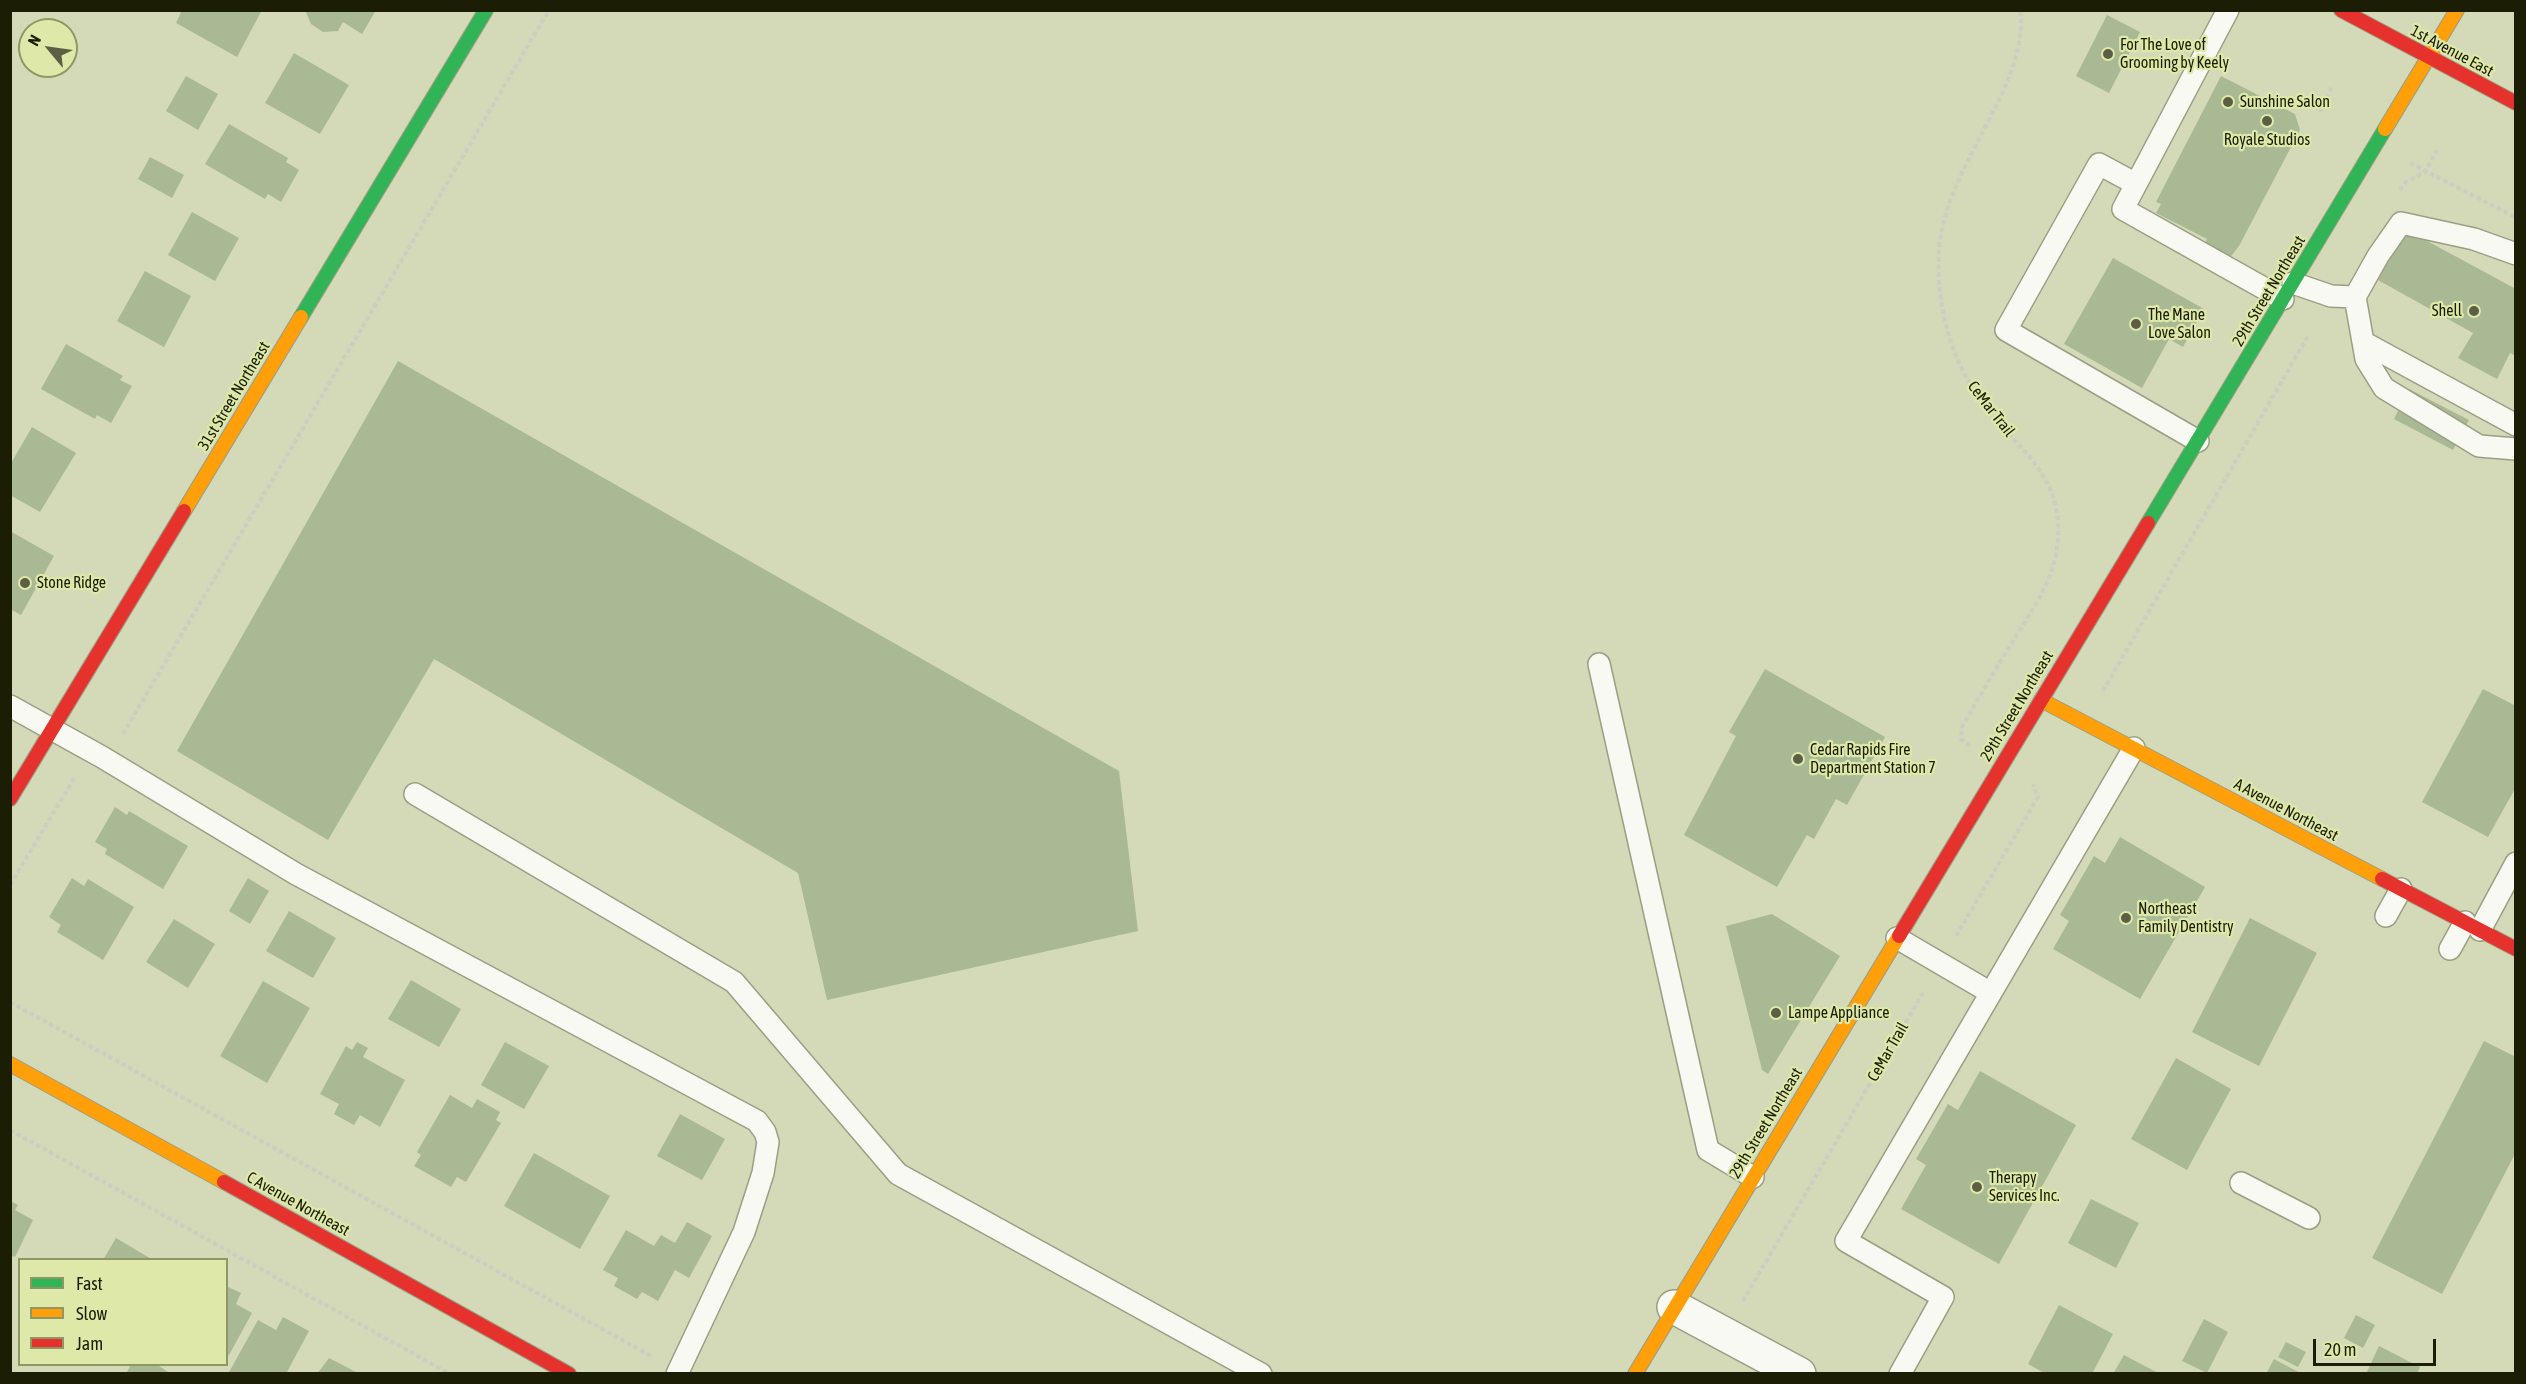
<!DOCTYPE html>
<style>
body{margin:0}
#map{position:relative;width:2526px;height:1384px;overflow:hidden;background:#d4dab7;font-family:"Asap Condensed",sans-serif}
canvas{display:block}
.frame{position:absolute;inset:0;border:12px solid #1b1d05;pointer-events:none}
.legend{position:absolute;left:18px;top:1258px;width:210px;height:108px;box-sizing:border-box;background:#dee8a9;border:2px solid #909767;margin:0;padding:8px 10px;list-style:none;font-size:18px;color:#1b1d05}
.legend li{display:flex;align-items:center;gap:12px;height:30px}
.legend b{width:30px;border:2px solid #909767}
.north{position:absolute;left:18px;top:18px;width:60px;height:60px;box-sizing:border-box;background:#dee8a9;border:2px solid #909767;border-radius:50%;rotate:299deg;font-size:16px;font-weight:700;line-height:24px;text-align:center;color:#1b1d05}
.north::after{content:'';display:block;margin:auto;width:21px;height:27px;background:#5c5f43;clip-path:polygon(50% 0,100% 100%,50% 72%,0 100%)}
.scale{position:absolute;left:2313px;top:1339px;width:123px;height:27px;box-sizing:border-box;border:3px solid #1b1d05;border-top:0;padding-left:8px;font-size:18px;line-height:21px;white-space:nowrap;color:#1b1d05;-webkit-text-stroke:4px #dee8a9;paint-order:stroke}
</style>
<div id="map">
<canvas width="2526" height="1384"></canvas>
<div class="frame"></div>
<ul class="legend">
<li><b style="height:8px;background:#30b455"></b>Fast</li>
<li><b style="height:8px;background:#ff9f0a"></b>Slow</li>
<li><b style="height:8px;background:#e5322d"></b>Jam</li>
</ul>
<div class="north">N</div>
<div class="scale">20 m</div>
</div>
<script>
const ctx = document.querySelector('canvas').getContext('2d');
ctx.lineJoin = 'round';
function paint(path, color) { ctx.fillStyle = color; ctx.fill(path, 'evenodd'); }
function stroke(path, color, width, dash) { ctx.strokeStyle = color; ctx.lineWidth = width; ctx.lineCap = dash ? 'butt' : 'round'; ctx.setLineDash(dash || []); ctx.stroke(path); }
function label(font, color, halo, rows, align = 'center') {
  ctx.font = font + ' "Asap Condensed",sans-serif'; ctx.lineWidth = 4.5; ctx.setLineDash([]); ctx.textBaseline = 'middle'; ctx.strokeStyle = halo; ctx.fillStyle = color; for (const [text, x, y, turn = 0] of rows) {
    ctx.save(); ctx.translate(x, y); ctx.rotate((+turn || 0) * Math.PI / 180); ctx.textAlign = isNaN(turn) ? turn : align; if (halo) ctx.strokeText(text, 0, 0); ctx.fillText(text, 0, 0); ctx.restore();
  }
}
paint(new Path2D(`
 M 182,10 L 262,10 L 237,57 L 176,23 Z
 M 305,10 L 376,10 L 362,34 L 343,22 L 338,31 L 323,32 L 311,24 Z
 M 2107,15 L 2140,32 L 2109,93 L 2076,76 Z
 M 294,53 L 349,85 L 320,134 L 265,103 Z
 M 186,76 L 218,94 L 198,130 L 166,111 Z
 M 2221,76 L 2295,114 L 2300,130 L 2239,246 L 2228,260 L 2203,248 L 2207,239 L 2156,213 L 2161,204 L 2156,202 Z
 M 229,124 L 288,158 L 286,162 L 299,170 L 281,202 L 268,194 L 265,199 L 205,164 Z
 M 150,157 L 184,175 L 172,198 L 138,179 Z
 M 192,212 L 239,238 L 215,281 L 168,255 Z
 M 2405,229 L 2516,289 L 2516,356 L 2510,353 L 2497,379 L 2458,358 L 2473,333 L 2378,280 Z
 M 2113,258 L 2204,309 L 2183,347 L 2169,339 L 2142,388 L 2064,344 Z
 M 145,271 L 191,296 L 164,347 L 117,321 Z
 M 66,344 L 123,376 L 120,380 L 132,386 L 111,423 L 97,415 L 95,419 L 41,389 Z
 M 398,361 L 1119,771 L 1138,931 L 827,1000 L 798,873 L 434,659 L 328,840 L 177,751 Z
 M 2409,389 L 2469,420 L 2453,450 L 2394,419 Z
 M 32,427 L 76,453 L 40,512 L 10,495 L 10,465 Z
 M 10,531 L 54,556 L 21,615 L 10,609 Z
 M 1765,669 L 1885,737 L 1847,805 L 1836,799 L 1814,839 L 1807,835 L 1777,887 L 1684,835 L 1736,736 L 1729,732 Z
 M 2483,689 L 2516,706 L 2516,787 L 2488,837 L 2422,802 Z
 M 115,807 L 127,815 L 129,811 L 188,846 L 163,889 L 105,854 L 107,849 L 95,842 Z
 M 2120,837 L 2205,887 L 2140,999 L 2053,949 L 2069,921 L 2060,915 L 2094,856 L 2105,863 Z
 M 72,878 L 84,886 L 88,879 L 134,907 L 103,960 L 57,932 L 61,925 L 49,917 Z
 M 248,878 L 269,891 L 250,924 L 229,911 Z
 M 289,911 L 336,938 L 313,978 L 266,951 Z
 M 1772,914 L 1840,956 L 1768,1074 L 1762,1070 L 1726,926 Z
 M 2250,918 L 2317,953 L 2259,1066 L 2192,1032 Z
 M 174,919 L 215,944 L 188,988 L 146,962 Z
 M 411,980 L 461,1009 L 439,1047 L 388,1019 Z
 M 263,981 L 310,1008 L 267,1083 L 220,1056 Z
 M 2484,1041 L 2516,1057 L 2516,1152 L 2442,1294 L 2372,1258 Z
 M 357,1042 L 368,1048 L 363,1057 L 405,1080 L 380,1127 L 360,1115 L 354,1125 L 334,1114 L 339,1104 L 320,1094 L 346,1046 L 352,1050 Z
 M 505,1042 L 549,1066 L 524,1109 L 481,1085 Z
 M 2176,1058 L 2231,1089 L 2187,1170 L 2131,1139 Z
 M 1980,1071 L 2076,1125 L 1999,1264 L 1901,1209 L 1926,1165 L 1916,1159 L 1948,1104 L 1958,1110 Z
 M 450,1095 L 472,1108 L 477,1099 L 500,1112 L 496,1120 L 501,1123 L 466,1182 L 457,1177 L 451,1187 L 414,1166 L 421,1155 L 417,1152 Z
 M 680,1114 L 725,1139 L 702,1180 L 657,1156 Z
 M 534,1153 L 610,1196 L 580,1249 L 504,1206 Z
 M 2091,1199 L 2139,1223 L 2116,1268 L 2068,1243 Z
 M 10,1201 L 18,1205 L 15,1210 L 33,1220 L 15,1257 L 13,1256 L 10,1260 Z
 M 687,1222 L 712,1236 L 689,1278 L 675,1270 L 658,1301 L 642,1292 L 637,1299 L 614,1286 L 618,1278 L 603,1270 L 626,1230 L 654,1246 L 661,1235 L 675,1243 Z
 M 116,1238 L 153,1260 L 103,1260 Z
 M 226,1286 L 241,1293 L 236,1304 L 252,1313 L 229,1355 L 226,1354 Z
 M 2059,1305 L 2113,1334 L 2092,1374 L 2046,1374 L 2028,1364 Z
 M 2356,1315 L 2375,1325 L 2363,1348 L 2344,1338 Z
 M 283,1317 L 309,1331 L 286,1374 L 228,1374 L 258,1320 L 276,1330 Z
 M 2204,1319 L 2228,1332 L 2207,1373 L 2182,1361 Z
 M 2286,1342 L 2306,1352 L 2298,1367 L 2278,1357 Z
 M 2379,1346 L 2420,1367 L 2417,1374 L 2366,1374 Z
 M 2124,1355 L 2160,1374 L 2113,1374 Z
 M 329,1358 L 356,1372 L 355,1374 L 317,1374 Z
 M 2274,1359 L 2302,1374 L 2266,1374 Z
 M 131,1364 L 156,1364 L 171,1374 L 126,1374 Z`), '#a9b994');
const lane = new Path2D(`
 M 2228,10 L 2123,209 L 2283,299
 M 2136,184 L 2099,164 L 2006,330 L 2198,441
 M 2293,283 L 2331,296 L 2355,297 L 2378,256 L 2401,223 L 2474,239 L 2516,254
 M 2355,297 L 2366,359 L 2384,388 L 2479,446 L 2516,449
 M 2363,342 L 2516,425
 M 1599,664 L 1708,1150 L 1753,1177
 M 10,706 L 102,757 L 296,874 L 757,1121 L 765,1132 L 768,1142 L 763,1173 L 744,1232 L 677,1374
 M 415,794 L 734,982 L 898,1174 L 1261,1374
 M 2386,916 L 2401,889
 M 2480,930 L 2516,863
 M 1897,938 L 1991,993
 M 2450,949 L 2465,922
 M 2241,1183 L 2309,1218
 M 1900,1374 L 1943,1297 L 1846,1241 L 2134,748`);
const street = new Path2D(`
 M 1674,1307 L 1799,1374`);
const fast = new Path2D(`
 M 301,317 L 486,10
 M 2148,523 L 2385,129`);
const slow = new Path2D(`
 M 2385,129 L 2457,10
 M 184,511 L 301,317
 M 2041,700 L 2382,879
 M 10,1064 L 224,1182
 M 1635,1374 L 1899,936`);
const jam = new Path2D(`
 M 2341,10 L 2516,103
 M 10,799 L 184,511
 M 2382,879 L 2516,949
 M 1899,936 L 2148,523
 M 224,1182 L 569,1374`);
stroke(lane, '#9a9f83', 24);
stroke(street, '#9a9f83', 36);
stroke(fast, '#9a9f83', 16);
stroke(slow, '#9a9f83', 16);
stroke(jam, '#9a9f83', 16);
stroke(new Path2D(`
 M 2320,112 L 2333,85
 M 2410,163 L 2515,217
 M 2400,190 L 2406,182 L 2425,172 L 2437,150
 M 2103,691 L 2308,336
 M 123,734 L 549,10
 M 1970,746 L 1961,739 L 1962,727 C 1979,697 1997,667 2015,638 C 2032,610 2053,581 2057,548 C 2067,471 2013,449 1976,394 C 1949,352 1936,302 1939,252 C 1943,167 2030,87 2020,10
 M 10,885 L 75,777
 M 1956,936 L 2038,797 L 2033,784
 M 10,1002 L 651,1356
 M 10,1130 L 450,1374
 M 1743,1301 L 1924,991`), '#cccdc3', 4, [4.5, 3]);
stroke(lane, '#f9f9f4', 21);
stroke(street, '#f9f9f4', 33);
stroke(fast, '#30b455', 14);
stroke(slow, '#ff9f0a', 14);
stroke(jam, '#e5322d', 14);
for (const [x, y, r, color] of [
 [2108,54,6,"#5c5f43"],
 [2228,102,6,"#5c5f43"],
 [2267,121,6,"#5c5f43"],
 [2474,311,6,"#5c5f43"],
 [2136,324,6,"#5c5f43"],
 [25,583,6,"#5c5f43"],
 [1798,759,6,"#5c5f43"],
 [2126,918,6,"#5c5f43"],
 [1776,1013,6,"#5c5f43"],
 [1977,1187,6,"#5c5f43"]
]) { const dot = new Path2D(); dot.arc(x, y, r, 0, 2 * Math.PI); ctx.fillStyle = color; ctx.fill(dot); stroke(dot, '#dee8a9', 2); }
label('16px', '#1b1d05', '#dee8a9', [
 ["For The Love of",2120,45],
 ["Grooming by Keely",2120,63],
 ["Sunshine Salon",2240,102],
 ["Royale Studios",2267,140,"center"],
 ["Shell",2462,311,"right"],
 ["The Mane",2148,315],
 ["Love Salon",2148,333],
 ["Stone Ridge",37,583],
 ["Cedar Rapids Fire",1810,750],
 ["Department Station 7",1810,768],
 ["Northeast",2138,909],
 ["Family Dentistry",2138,927],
 ["Lampe Appliance",1788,1013],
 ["Therapy",1989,1178],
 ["Services Inc.",1989,1196]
], 'left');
label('16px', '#1b1d05', '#dee8a9', [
 ["1st Avenue East",2452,51,28],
 ["29th Street Northeast",2269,291,-59],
 ["31st Street Northeast",234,396,-59],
 ["CeMar Trail",1991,409,52],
 ["29th Street Northeast",2017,706,-59],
 ["A Avenue Northeast",2286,810,28],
 ["CeMar Trail",1888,1052,-60],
 ["29th Street Northeast",1766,1123,-59],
 ["C Avenue Northeast",298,1204,29]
]);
</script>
